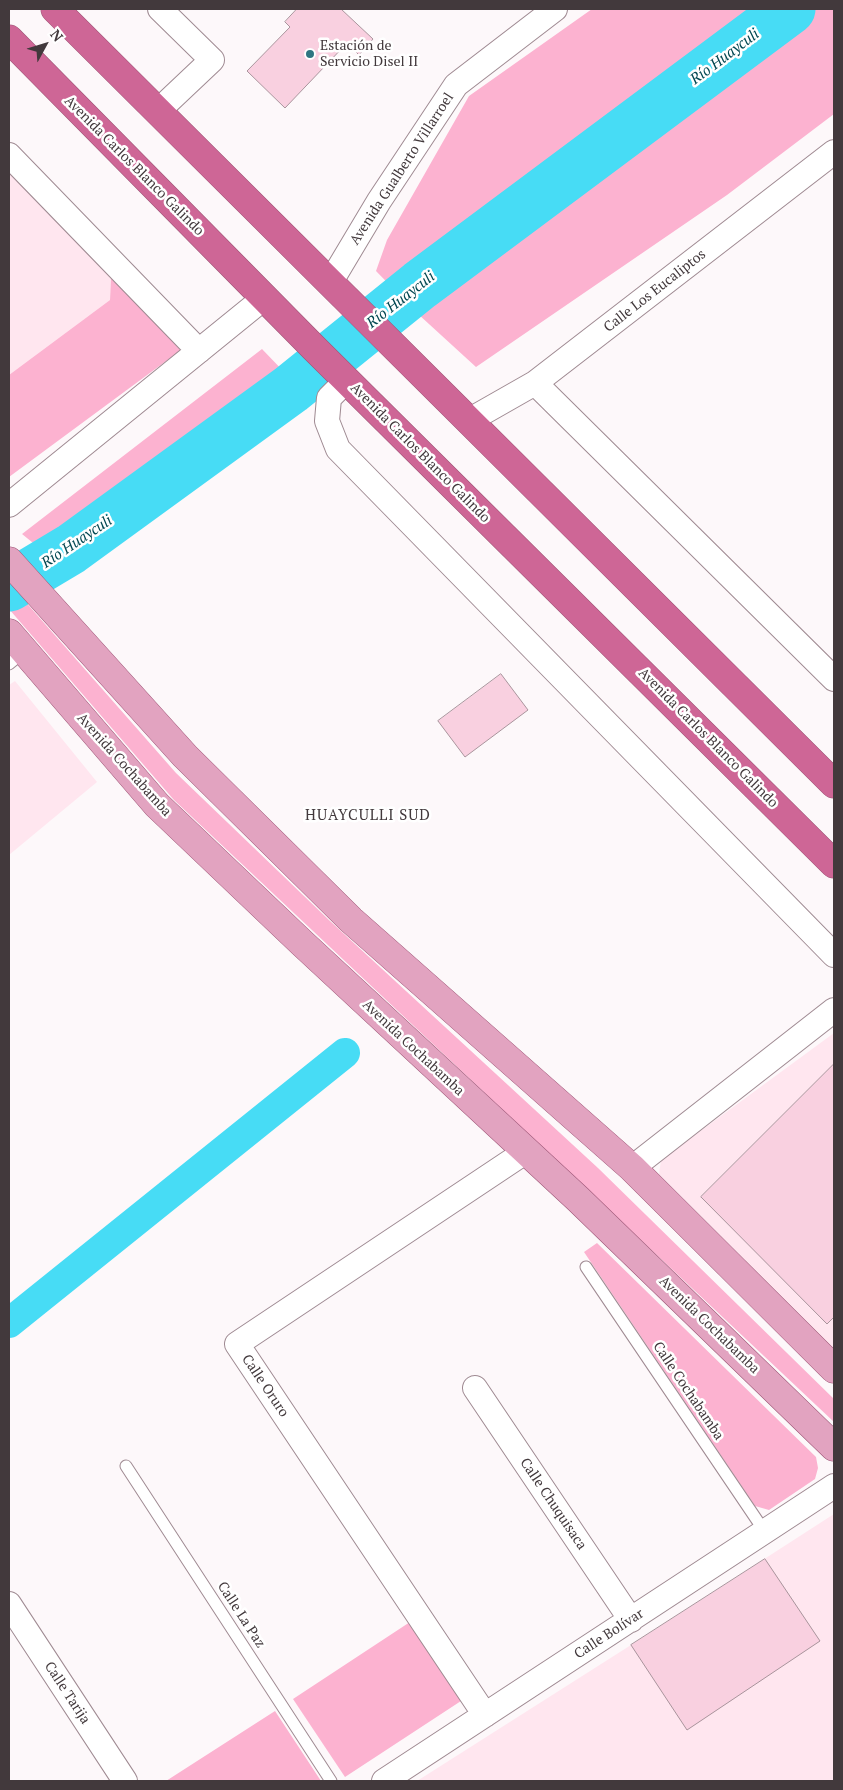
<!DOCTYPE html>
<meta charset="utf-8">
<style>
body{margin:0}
#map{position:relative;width:843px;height:1790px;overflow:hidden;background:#fdf8fa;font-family:"PT Serif",serif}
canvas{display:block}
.frame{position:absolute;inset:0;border:10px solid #42393c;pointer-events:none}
.north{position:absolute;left:20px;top:20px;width:50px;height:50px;-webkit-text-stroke:4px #fff;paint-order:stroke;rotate:51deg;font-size:14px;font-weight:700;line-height:20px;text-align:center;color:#42393c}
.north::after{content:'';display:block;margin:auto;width:18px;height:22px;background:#42393c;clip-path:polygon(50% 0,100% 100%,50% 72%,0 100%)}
</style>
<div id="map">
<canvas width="843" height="1790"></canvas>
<div class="frame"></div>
<div class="north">N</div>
</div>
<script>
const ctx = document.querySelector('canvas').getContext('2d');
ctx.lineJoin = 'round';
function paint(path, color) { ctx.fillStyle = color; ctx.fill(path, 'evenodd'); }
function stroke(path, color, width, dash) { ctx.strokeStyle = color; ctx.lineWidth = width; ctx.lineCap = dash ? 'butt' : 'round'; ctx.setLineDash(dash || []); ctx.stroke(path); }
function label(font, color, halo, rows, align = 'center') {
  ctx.font = font + ' "PT Serif",serif'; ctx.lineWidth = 5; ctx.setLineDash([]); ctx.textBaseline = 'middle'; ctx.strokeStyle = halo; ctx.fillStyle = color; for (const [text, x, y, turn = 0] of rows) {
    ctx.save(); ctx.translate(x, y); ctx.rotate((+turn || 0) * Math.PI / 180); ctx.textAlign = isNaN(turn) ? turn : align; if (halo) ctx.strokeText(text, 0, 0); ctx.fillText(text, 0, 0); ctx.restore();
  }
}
paint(new Path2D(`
 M 9,172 L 111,278 L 110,300 L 9,375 Z
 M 15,681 L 97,782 L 9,855 L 9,685 Z
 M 834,1033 L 834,1349 L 659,1174 L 661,1160 Z
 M 834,1514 L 834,1781 L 417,1781 L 631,1645 Z`), '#ffe6ef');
paint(new Path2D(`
 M 592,9 L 834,9 L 834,114 L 727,195 L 476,367 L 418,314 L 376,271 L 387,240 L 469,96 Z
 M 111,278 L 181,350 L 9,477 L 9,375 L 110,300 Z
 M 262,349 L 313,402 L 69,572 L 22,534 Z
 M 9,583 L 176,773 L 330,921 L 598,1168 L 834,1399 L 834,1422 L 174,800 L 9,609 Z
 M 597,1243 L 816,1457 L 818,1468 L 815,1479 L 769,1510 L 755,1506 L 584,1252 Z
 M 410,1622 L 461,1701 L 345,1777 L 293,1699 Z
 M 275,1711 L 321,1781 L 166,1781 Z`), '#fcb2d0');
stroke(new Path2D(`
 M 9,1323 L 345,1053`), '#47dcf5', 30);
stroke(new Path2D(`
 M 9,586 L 71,549 L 291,389 L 420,285 L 790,9`), '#47dcf5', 51);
const building = new Path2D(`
 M 297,9 L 341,9 L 373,39 L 359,55 L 347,43 L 285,108 L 247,71 L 290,27 L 285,22 Z
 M 501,674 L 528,710 L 465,757 L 438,721 Z
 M 834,1064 L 834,1317 L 827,1324 L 701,1197 Z
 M 765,1559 L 820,1641 L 687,1730 L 631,1645 Z`);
paint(building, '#f9d0e0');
stroke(building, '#a9949c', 1);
const lane = new Path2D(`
 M 9,664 L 25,651
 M 586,1267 L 765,1532
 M 126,1466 L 331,1781`);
const street = new Path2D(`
 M 158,111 L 212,60 L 160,9
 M 9,155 L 199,351
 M 330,283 L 379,201 L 456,85 L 555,9
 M 347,380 L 329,398 L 327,421 L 338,449 L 834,955
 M 535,383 L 834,679
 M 470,420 L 535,383 L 834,152
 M 9,505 L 264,298
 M 632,1168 L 834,1010
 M 475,1388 L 631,1620
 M 9,1604 L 125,1781
 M 485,1715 L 237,1344 L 525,1152
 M 384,1781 L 834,1486`);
const primary = new Path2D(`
 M 9,561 L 185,756 L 351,920 L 632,1168 L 834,1369
 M 9,633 L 157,805 L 302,943 L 578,1199 L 834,1447`);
const highway = new Path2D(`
 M 55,9 L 834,784
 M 9,39 L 314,348 L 834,864`);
stroke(lane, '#9f8a92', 13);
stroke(street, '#9f8a92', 26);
stroke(primary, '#9d5676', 29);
stroke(highway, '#9d5676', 29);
stroke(lane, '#fff', 11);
stroke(street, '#fff', 24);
stroke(primary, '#e2a3c0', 28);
stroke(highway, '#ce6696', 28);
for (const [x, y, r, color] of [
 [310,54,5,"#2f7682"]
]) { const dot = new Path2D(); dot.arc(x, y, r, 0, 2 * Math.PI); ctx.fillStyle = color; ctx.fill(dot); stroke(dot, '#fff', 2); }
label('14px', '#42393c', '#fff', [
 ["Estación de",320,46],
 ["Servicio Disel II",320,62]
], 'left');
label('14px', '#42393c', '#fff', [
 ["Avenida Carlos Blanco Galindo",134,166,45],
 ["Avenida Gualberto Villarroel",402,169,-57],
 ["Calle Los Eucaliptos",655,291,-38],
 ["Avenida Carlos Blanco Galindo",420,453,45],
 ["Avenida Carlos Blanco Galindo",708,738,45],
 ["Avenida Cochabamba",124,765,48],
 ["Avenida Cochabamba",413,1048,43],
 ["Avenida Cochabamba",709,1325,44],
 ["Calle Oruro",265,1386,56],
 ["Calle Cochabamba",688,1391,56],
 ["Calle Chuquisaca",553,1504,56],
 ["Calle La Paz",241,1615,57],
 ["Calle Bolívar",609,1634,-33],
 ["Calle Tarija",67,1693,57]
]);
label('italic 15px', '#034852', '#fff', [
 ["Río Huayculi",725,57,-37],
 ["Río Huayculi",401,300,-38],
 ["Río Huayculi",77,542,-34]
]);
ctx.letterSpacing = '1px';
label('15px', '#42393c', '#fff', [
 ["HUAYCULLI SUD",368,816]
]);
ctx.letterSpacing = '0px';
</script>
